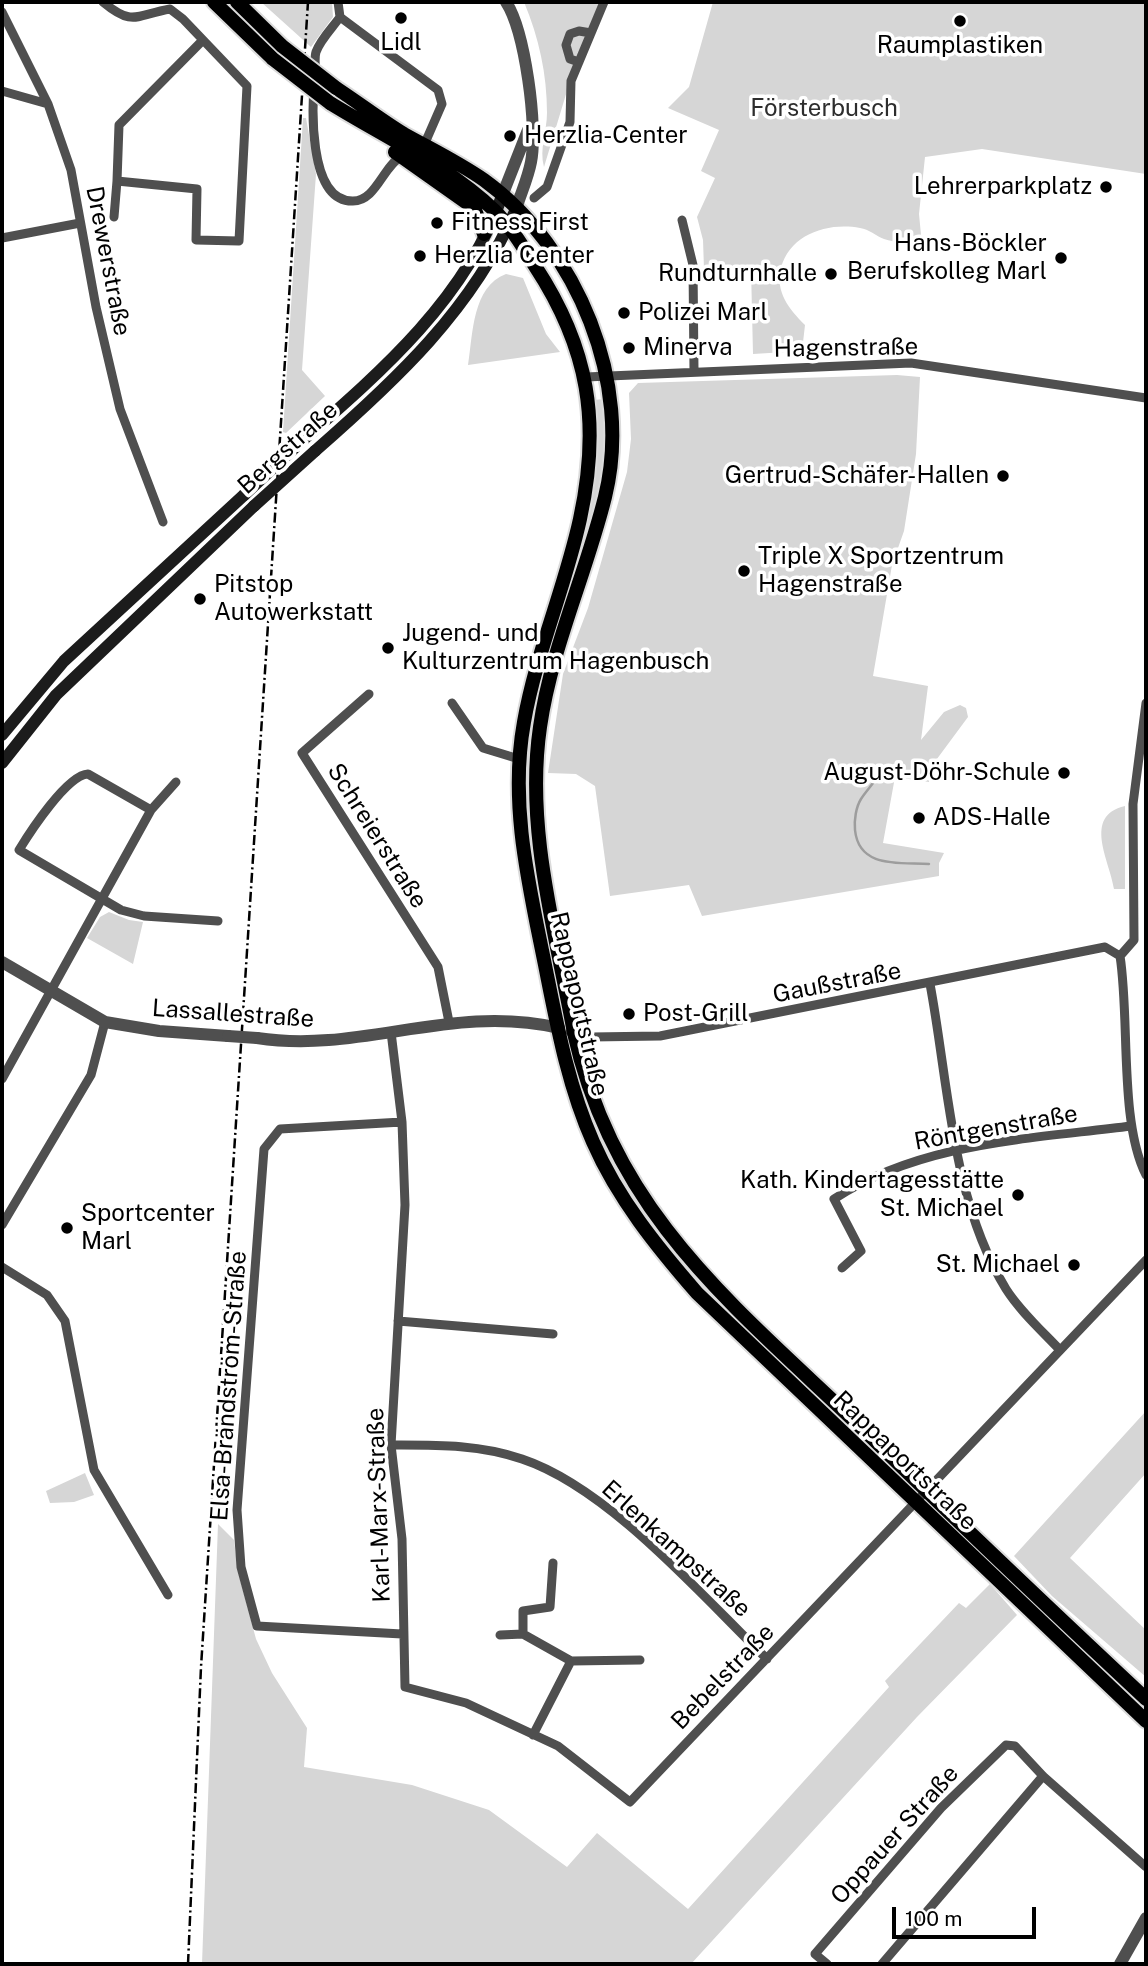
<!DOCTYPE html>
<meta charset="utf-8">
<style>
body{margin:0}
#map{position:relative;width:1148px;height:1966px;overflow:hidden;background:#fff;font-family:"Public Sans",sans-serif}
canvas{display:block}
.frame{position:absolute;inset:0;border:4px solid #000;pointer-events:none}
.scale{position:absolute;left:892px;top:1907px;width:144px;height:32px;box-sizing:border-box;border:4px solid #000;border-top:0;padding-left:9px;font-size:21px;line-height:24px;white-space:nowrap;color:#000;-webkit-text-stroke:5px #fff;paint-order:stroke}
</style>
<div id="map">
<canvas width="1148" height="1966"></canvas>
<div class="frame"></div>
<div class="scale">100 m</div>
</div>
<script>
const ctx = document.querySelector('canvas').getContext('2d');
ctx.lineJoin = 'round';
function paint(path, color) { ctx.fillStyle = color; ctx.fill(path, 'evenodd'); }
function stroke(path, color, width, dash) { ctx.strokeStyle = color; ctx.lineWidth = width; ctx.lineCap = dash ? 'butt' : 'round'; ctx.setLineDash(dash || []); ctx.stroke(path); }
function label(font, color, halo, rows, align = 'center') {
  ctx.font = font + ' "Public Sans",sans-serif'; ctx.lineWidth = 7; ctx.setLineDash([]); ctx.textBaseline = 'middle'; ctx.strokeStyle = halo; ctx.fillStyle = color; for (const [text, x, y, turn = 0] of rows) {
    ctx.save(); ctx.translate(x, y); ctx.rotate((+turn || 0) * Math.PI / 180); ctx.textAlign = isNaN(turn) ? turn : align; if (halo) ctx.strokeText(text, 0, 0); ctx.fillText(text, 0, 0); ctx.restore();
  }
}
paint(new Path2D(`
 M 261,2 L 332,2 L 333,17 L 311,47 Z
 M 524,2 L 603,2 L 570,81 L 544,167 C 539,149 547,131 547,113 C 547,74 539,38 524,2 Z
 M 713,2 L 1146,2 L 1146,174 L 982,149 L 925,157 L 919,214 L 922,245 C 910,243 895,243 884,239 C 876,236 869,229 860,228 C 828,222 790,234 781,268 C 775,292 789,309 805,325 L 802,351 L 753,354 L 751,269 L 704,269 L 703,240 L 697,217 L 715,178 L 701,171 L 719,130 L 668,108 L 689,87 Z
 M 303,118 L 306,118 L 316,174 L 302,370 L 325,396 L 286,433 L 283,432 Z
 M 506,274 L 523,278 L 546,334 L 560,352 L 468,365 C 473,334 472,287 506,274 Z
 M 897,375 L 920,377 L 916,454 L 904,531 L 892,565 L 873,676 L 928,686 L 921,740 L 944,712 L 960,705 L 966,708 L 968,717 L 931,767 L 929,782 L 895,777 L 883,843 L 944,853 L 939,863 L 939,876 L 702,916 L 689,885 L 610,896 L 595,786 L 576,774 L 548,773 L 563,674 L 588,608 L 627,472 L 631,439 L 629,393 L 638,383 Z
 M 604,399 L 606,448 L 601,487 L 534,728 L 561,989 L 558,990 C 543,905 520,825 527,738 C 533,670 567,604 582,538 C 591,496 590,444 594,400 Z
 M 1125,806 L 1125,889 L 1114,889 C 1110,861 1082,816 1125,806 Z
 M 109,912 L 129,920 L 143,922 L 133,964 L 87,938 L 100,917 Z
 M 1146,1411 L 1146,1473 L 1070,1558 L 1146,1630 L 1146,1677 L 1052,1596 L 1014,1556 Z
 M 85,1473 L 94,1495 L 74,1502 L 50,1503 L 46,1491 Z
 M 218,1524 L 234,1540 L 238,1572 L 256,1639 L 272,1673 L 307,1728 L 304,1767 L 412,1785 L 489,1810 L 567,1867 L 597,1833 L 688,1909 L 889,1687 L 885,1681 L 959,1603 L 966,1608 L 990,1584 L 1017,1615 L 917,1717 L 691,1964 L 202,1964 Z`), '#d6d6d6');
stroke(new Path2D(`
 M 882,767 C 877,781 869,787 861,799 C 856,807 854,820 855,830 C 859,869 900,862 929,864`), '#9d9d9d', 2.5);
const primary = new Path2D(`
 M 214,2 L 273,59
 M 237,2 L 282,46
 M 336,88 C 359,103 381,120 404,134 C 431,149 458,162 484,180 C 578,248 633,384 605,497 C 586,574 551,649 540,727 C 525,829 556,933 574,1033 C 615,1217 737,1308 866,1432 C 958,1522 1052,1611 1146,1699
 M 330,103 C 385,137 448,166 495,211 C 511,227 523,247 535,266 C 589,348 601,423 580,519 C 565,588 536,653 524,722 C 509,804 529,885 545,965 C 557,1025 568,1086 593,1142 C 618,1199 657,1247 697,1293 L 1146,1721
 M 395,152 L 470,205 L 475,210 L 484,234`);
stroke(primary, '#dbdbdb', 18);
stroke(new Path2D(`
 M 103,2 C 133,27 136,15 170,9 L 183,19 L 247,86 L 239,241 L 196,240 L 197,189 L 117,181 L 119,125 L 202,41
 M 338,2 L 340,17
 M 2,12 L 48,104 L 71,170 L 96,307 L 120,409 L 163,522
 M 579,62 L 570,59 L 566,45 L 570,34 L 579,31 L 591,33
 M 2,91 L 48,104
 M 402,156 C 383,166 376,201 353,201 C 307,202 312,103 315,74 C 316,67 314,58 316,52 C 320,40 333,27 340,17 L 438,90 L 442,104 L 425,143
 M 534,198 L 547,187 L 570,122 L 571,81 L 604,2
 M 114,217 L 117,181
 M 682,220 L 693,265 L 694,371
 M 2,238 L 80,223
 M 586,377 L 911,363 L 1146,398
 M 369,694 L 302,753 L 438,967 L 449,1022
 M 452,703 L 483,748 L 519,759
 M 151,810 L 88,774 C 67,775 30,832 19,850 L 121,910 L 144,916 L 218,921
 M 1120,956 L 1134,940 L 1133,804 L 1146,703
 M 1120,956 C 1130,1019 1119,1122 1146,1175
 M 930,984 C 949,1085 951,1199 1006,1289 C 1020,1311 1041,1330 1059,1349
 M 391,1032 L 402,1122 L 405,1205 L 391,1445 L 402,1539 L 405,1687 L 466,1703 L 558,1746 L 630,1802 L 1146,1260
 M 570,1032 L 591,1037 L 660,1036 L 1105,947 L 1120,956
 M 2,1079 L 151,810 L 176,782
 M 402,1122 L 280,1129 L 264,1149 L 237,1510 L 241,1567 L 257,1626 L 402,1634
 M 2,1225 L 91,1075 L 105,1022
 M 2,1267 L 47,1295 L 65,1321 L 94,1470 L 168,1595
 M 842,1268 L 861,1251 L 834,1199 C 921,1142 1031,1139 1131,1126
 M 398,1321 L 553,1334
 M 391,1445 C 435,1445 479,1444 522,1459 C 609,1488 701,1595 767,1659
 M 523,1634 L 523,1611 L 550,1607 L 553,1563
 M 500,1635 L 523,1634 L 571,1661
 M 533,1735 L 571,1661 L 640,1660
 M 827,1964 L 815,1954 L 941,1808 L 1006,1745 L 1015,1746 L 1043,1776 L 1146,1867
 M 882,1964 L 1043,1776`), '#4f4f4f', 9);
stroke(new Path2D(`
 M 506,2 C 525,31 538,127 531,162 C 528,178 521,193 516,209
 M 502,196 L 528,130
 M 2,962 L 105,1022 L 159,1031 L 228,1036
 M 257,1038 C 362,1054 451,1003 559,1028
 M 1120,1964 L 1146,1918`), '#4f4f4f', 12);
stroke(new Path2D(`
 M 304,439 C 382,371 467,297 502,196
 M 315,451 C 395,381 473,309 516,209
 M 2,735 L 64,661 L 244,495
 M 2,763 L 56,695 L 254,506`), '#1c1c1c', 12);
stroke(primary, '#000', 14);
stroke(new Path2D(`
 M 188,1964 L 201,1667 L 308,2`), '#000', 2.5, [10, 3.5, 2, 3.5]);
const primaryBridge = new Path2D(`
 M 282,46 L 336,88
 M 273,59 L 330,103`);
stroke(primaryBridge, '#dbdbdb', 18, []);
stroke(new Path2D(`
 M 228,1036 L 257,1038`), '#4f4f4f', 12);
stroke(new Path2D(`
 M 244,495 L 304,439
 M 254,506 L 315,451`), '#1c1c1c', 12);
stroke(primaryBridge, '#000', 14);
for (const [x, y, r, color] of [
 [401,18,7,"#000"],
 [960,21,7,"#000"],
 [510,136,7,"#000"],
 [1106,187,7,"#000"],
 [437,223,7,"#000"],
 [420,256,7,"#000"],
 [1061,258,7,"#000"],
 [831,274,7,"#000"],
 [624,313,7,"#000"],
 [629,348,7,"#000"],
 [1003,476,7,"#000"],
 [744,571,7,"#000"],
 [200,599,7,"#000"],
 [388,648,7,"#000"],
 [1064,773,7,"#000"],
 [919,818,7,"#000"],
 [629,1014,7,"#000"],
 [1018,1195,7,"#000"],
 [67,1228,7,"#000"],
 [1074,1265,7,"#000"]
]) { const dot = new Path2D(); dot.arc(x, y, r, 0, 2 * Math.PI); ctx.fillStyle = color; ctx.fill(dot); stroke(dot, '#fff', 2.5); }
label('24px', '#000', '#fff', [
 ["Lidl",401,43,"center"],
 ["Raumplastiken",960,46,"center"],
 ["Herzlia-Center",524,136],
 ["Lehrerparkplatz",1092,187,"right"],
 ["Fitness First",451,223],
 ["Hans-Böckler",1047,244,"right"],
 ["Berufskolleg Marl",1047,272,"right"],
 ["Herzlia Center",434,256],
 ["Rundturnhalle",817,274,"right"],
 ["Polizei Marl",638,313],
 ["Minerva",643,348],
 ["Gertrud-Schäfer-Hallen",989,476,"right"],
 ["Triple X Sportzentrum",758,557],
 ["Hagenstraße",758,585],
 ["Pitstop",214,585],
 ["Autowerkstatt",214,613],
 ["Jugend- und",402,634],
 ["Kulturzentrum Hagenbusch",402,662],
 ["August-Döhr-Schule",1050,773,"right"],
 ["ADS-Halle",933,818],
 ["Post-Grill",643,1014],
 ["Kath. Kindertagesstätte",1004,1181,"right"],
 ["St. Michael",1004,1209,"right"],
 ["Sportcenter",81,1214],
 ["Marl",81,1242],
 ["St. Michael",1060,1265,"right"]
], 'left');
label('24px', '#2d2d2d', '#fff', [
 ["Försterbusch",824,109]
]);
label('24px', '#000', '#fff', [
 ["Drewerstraße",108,261,79],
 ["Hagenstraße",846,348,-1],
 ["Bergstraße",288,448,-42],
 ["Schreierstraße",377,836,58],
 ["Gaußstraße",837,983,-11],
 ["Rappaportstraße",579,1004,77],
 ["Lassallestraße",233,1014,4],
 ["Röntgenstraße",996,1128,-10],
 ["Elsa-Brändström-Straße",229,1386,-86],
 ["Rappaportstraße",905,1461,44],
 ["Karl-Marx-Straße",379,1505,-92],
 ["Erlenkampstraße",676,1549,42],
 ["Bebelstraße",723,1677,-46],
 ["Oppauer Straße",895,1835,-48]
]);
</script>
